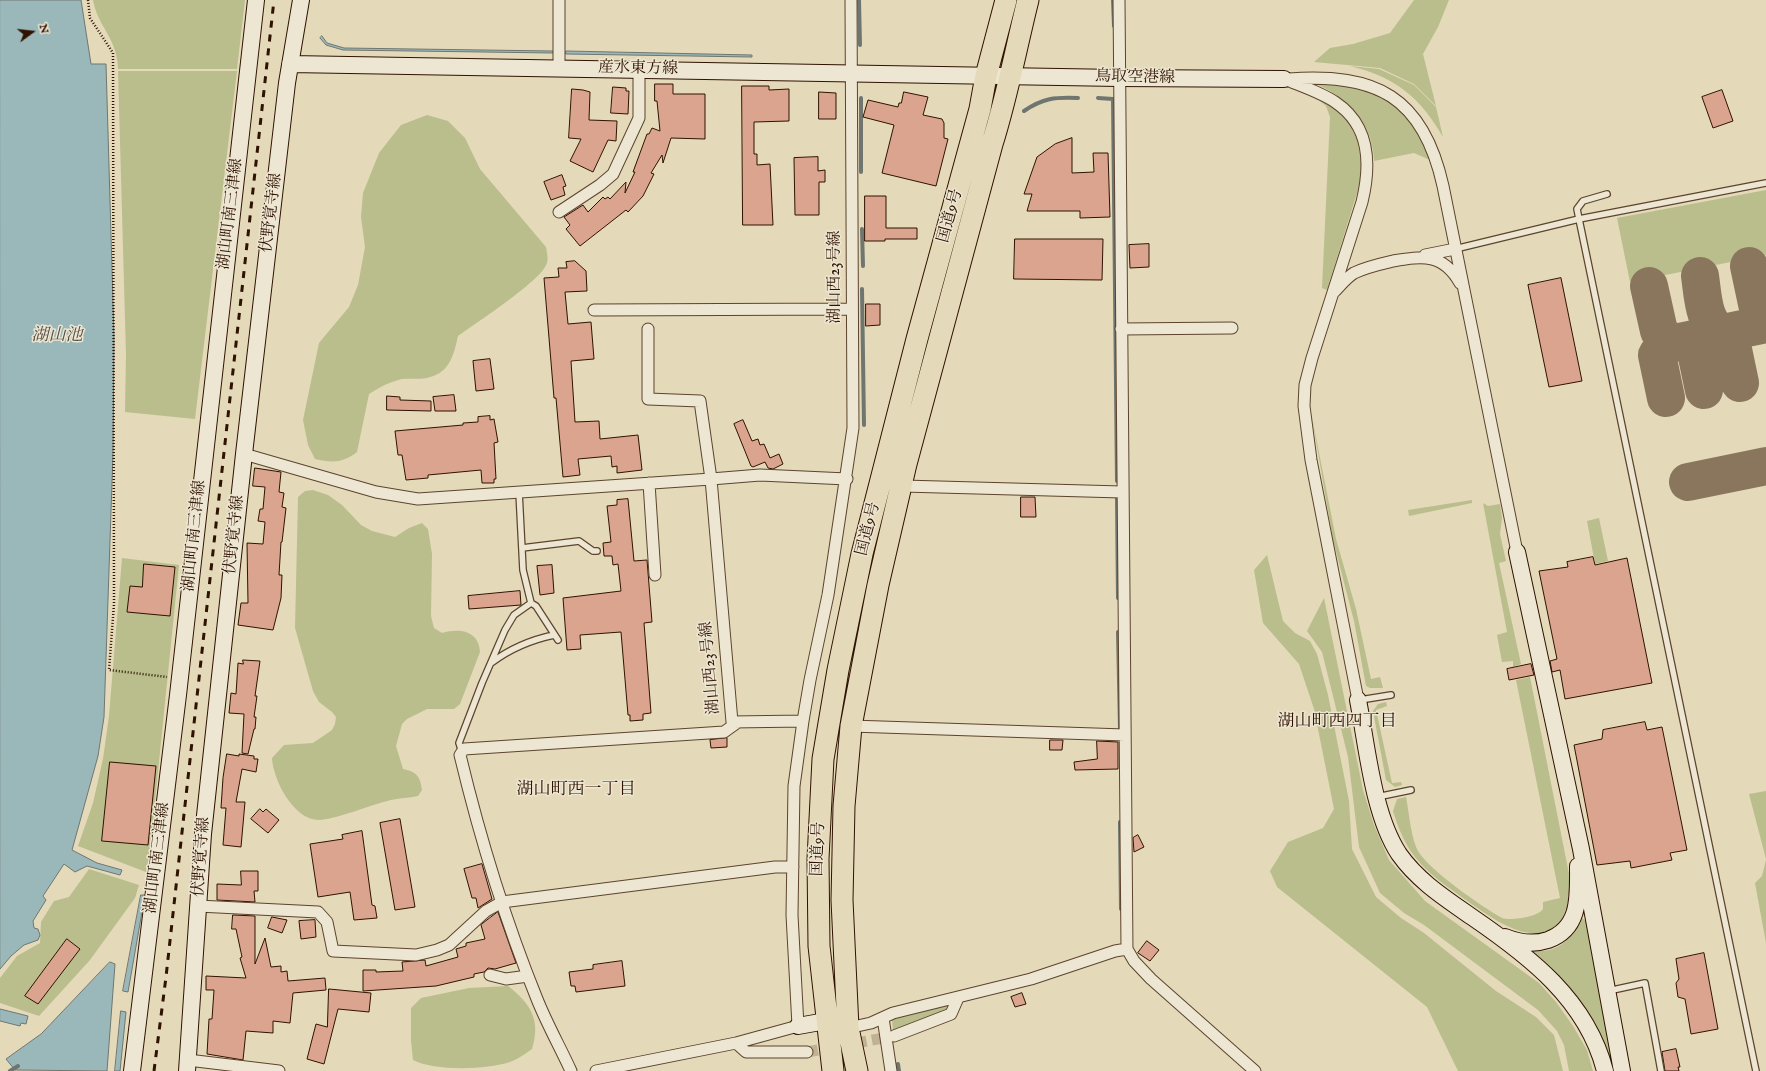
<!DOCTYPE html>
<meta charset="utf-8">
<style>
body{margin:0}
#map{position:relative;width:1766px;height:1071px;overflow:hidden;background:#e4d9b9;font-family:"IM FELL English",serif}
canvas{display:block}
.north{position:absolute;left:12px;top:12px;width:40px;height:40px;-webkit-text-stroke:3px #ede6d2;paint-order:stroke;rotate:75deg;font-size:11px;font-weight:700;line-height:16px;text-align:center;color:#2f1200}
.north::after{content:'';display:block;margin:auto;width:14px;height:18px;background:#2f1200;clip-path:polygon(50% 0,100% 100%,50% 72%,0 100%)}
</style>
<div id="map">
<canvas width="1766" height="1071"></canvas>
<div class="north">N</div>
</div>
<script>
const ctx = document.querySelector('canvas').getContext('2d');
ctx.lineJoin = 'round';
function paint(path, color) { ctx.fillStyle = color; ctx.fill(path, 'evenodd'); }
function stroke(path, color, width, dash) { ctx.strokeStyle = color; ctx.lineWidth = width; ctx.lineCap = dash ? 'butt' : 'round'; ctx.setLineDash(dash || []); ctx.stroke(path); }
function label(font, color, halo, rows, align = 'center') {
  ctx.font = font + ' "IM FELL English","Noto Serif JP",serif'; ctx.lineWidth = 3; ctx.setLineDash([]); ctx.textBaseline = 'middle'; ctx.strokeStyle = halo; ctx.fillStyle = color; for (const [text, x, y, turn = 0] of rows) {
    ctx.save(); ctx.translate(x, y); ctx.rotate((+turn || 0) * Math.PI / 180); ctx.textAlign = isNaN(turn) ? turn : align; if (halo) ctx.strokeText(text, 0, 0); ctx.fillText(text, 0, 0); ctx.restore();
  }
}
paint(new Path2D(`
 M 93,0 L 245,0 L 237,69 L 118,69 C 117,37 98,28 93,0 Z
 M 1414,0 L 1449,0 L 1438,27 L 1423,54 L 1436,106 L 1414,84 L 1380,68 L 1314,62 L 1330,48 L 1353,44 L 1390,33 Z
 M 1350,66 L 1379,69 L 1414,85 L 1436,107 L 1443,137 C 1420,97 1395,77 1350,66 Z
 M 118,71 L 237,71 L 195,419 L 125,412 L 126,354 Z
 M 1319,82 C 1334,84 1351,84 1365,89 C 1399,99 1419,129 1430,160 L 1414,153 L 1374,161 C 1373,125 1350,99 1318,85 Z
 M 1321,100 C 1354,120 1363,142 1361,180 L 1327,290 L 1322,288 L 1330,117 L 1326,106 L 1320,101 Z
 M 427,115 L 448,121 L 465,138 L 480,169 L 546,247 C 547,253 549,260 546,265 C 540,281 475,324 458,336 C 454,354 450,372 430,377 C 422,380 411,378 402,379 C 389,382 380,387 369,394 L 357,452 C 343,463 332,463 315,459 L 308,445 L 303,420 L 319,343 L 349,307 L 358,285 L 365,247 L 361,217 L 363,193 L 379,153 L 401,125 Z
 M 1766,190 L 1766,255 L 1630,282 L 1617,218 Z
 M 1311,412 L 1336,539 L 1356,609 L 1371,679 L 1380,677 L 1383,688 L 1370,688 L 1366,686 L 1354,621 L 1333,540 Z
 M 313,490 L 328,495 L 342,505 L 361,525 L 372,531 L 395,537 L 409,528 L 422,523 L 428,529 L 432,554 L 431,616 L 434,628 L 442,633 C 458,628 479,630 480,652 L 460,704 L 454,709 L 427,709 L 407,719 L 402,724 L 396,746 L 403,769 C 417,772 420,776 422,790 L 418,796 C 409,798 400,798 391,800 C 369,805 341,818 320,820 C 294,821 273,780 272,758 L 284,745 L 313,743 L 332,730 L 335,724 L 336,717 L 332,712 L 319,702 L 313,691 L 295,628 L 298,497 L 305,491 Z
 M 1472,500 L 1472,503 L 1409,516 L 1408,510 Z
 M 1483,503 L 1488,506 L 1500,504 L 1502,518 L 1500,534 L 1506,561 L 1499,563 L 1521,664 L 1513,667 L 1513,661 L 1502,662 L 1497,635 L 1507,632 Z
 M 1599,518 L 1608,561 L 1595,564 L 1587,521 Z
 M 1267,555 L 1283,621 L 1295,633 L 1310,641 L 1317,654 L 1328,695 L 1349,801 L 1352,849 L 1376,897 L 1401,918 L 1424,933 L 1496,991 L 1536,1017 L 1554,1035 L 1563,1071 L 1458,1071 L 1427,1007 L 1277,887 L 1270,871 L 1288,842 L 1323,828 L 1334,809 L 1314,709 L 1299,664 L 1263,623 L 1254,570 Z
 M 122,558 L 179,565 L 149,860 L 146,872 L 78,846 L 93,803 L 103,759 L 109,716 Z
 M 1324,598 L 1363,790 L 1374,825 L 1389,860 L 1425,901 L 1539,983 L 1556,1002 L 1573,1026 L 1587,1050 L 1593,1071 L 1569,1071 L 1564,1045 L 1557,1031 L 1538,1010 L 1424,925 L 1404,913 L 1380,893 L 1359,847 L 1348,757 L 1332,692 L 1322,652 L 1307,631 Z
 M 1530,677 L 1570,879 C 1568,893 1569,909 1561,920 C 1536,953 1489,916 1466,900 C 1448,887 1429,875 1415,857 C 1404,843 1398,827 1393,811 L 1397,799 L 1406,797 C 1409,812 1411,838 1418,851 C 1429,870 1481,906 1502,918 C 1510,921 1538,917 1543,909 L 1543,902 L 1560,898 L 1516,680 Z
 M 1386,702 L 1387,706 L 1376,710 L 1392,783 L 1401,782 L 1402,785 L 1395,787 L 1386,780 L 1373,711 L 1378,704 Z
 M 1766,791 L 1766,859 L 1749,794 Z
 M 1766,860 L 1766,943 L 1755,883 L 1762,876 Z
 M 89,869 L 139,885 L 135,898 L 90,960 L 39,1016 L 0,1003 L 0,978 L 17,956 L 40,943 L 41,922 L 54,901 L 69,897 Z
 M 1582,918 L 1586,921 L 1615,1071 L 1610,1071 L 1530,953 L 1531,950 C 1558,955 1571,939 1582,918 Z
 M 508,986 C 531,1004 541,1020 532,1049 C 525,1054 518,1059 510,1062 C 485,1070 434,1071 413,1060 L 411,1041 L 411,1008 L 421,998 L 469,988 Z
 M 950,1003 L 949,1011 L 893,1032 L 892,1017 Z`), '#b9be8c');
const water = new Path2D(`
 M 0,0 L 81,0 L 91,64 L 106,64 L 114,337 L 113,453 L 104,717 L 98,756 L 72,850 L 97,863 L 122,870 L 120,875 L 87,866 L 75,872 L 64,864 L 43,896 L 46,900 L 33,921 L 34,928 L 38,929 L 40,935 L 38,940 L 24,945 L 11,956 L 0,969 Z
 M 322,36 L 327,43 L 344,48 L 553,51 L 553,53 L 343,50 L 326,45 L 320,38 Z
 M 566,51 L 752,55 L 752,57 L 566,54 Z
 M 141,895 L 145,895 L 128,992 L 123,991 Z
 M 110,962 L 115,964 L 107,1071 L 15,1070 L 6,1059 L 41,1034 Z
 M 0,1009 L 28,1016 L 26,1024 L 21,1023 L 20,1026 L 0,1021 Z
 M 121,1011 L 126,1012 L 120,1071 L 115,1071 Z`);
paint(water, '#9ab8ba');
stroke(water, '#6f7670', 1);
stroke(new Path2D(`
 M 859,0 L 860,45
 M 1113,0 L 1114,26
 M 861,98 L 861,172
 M 1098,98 L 1113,99 L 1117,481
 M 1024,111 C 1043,98 1055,97 1078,98
 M 862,229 L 863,266
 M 862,289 L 864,425
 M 1117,498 L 1118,598
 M 1118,632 L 1120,728
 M 1120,822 L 1121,909
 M 898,1064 L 899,1071
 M 10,1071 L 18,1066`), '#6f7670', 4);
stroke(new Path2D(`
 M 1749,266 L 1759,313 L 1766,320
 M 1700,276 C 1703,296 1703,325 1723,333
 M 1649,286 L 1659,331 L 1667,340 L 1674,343 L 1766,324
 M 1737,331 L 1731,340 L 1740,383
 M 1701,338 L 1695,347 L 1704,390
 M 1666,398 L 1657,355 L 1663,346 L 1674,343
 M 1688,482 L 1766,466`), '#8a765c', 38);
const building = new Path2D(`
 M 655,84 L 673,84 L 673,94 L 705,94 L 705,139 L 671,138 L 663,163 L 662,155 L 651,173 L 654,174 L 643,196 L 628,212 L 626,210 L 580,246 L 566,229 L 570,225 L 564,217 L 583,205 L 588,212 L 603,197 L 605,199 L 608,197 L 610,199 L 626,182 L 625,193 L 635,172 L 633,172 L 647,134 L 649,134 L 652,128 L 660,131 L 657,101 L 655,101 Z
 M 742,86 L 769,86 L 769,90 L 789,89 L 789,121 L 754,122 L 754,154 L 757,154 L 757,165 L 770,164 L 773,225 L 743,225 Z
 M 613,87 L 626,88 L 626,91 L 629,91 L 628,114 L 611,113 Z
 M 572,89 L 583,90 L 590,92 L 589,120 L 617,121 L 616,141 L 608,140 L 593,172 L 570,161 L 581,139 L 569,138 Z
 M 1722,90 L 1733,121 L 1713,128 L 1702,97 Z
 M 819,92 L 836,93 L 836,119 L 819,119 Z
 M 904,92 L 928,97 L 923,115 L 942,119 L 944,123 L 944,138 L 948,139 L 936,186 L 882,173 L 894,125 L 863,117 L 868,100 L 898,107 L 899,103 L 901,103 Z
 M 1072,138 L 1072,173 L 1094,172 L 1093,153 L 1108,153 L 1110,217 L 1080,218 L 1080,211 L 1027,211 L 1032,194 L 1024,194 L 1037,157 L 1055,144 Z
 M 818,157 L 818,171 L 825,170 L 825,182 L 819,182 L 819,215 L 795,215 L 794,158 Z
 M 562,175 L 566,186 L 563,187 L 565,195 L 551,200 L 544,182 Z
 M 865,196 L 886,196 L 886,228 L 917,228 L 917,239 L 885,239 L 885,241 L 865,241 Z
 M 1015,239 L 1103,239 L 1102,280 L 1014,279 Z
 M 1149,244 L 1149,267 L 1130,268 L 1129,245 Z
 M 575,261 L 586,271 L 587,291 L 565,292 L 568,324 L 591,322 L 594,359 L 571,361 L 575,422 L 599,421 L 600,439 L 638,435 L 642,470 L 617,473 L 617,466 L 612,467 L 611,456 L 578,459 L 580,475 L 563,477 L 556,398 L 554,398 L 544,278 L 559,277 L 558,268 L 567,268 L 566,262 Z
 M 1561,278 L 1582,381 L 1549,387 L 1528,285 Z
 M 866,304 L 880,304 L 880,325 L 866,326 Z
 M 490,359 L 494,389 L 476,391 L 473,361 Z
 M 454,395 L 456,411 L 435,411 L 433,397 Z
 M 387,396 L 400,397 L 400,400 L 431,401 L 431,411 L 387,410 Z
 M 490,416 L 490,420 L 494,419 L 498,442 L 494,443 L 496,479 L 494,479 L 494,483 L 482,483 L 481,470 L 428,475 L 428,478 L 406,480 L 402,455 L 398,455 L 395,431 L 463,425 L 463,423 L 478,422 L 478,417 Z
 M 743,420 L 752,441 L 758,439 L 760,445 L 764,444 L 770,458 L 779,454 L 783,464 L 773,469 L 768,468 L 765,462 L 753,467 L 751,466 L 734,424 Z
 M 255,468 L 281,472 L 279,492 L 284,493 L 282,507 L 286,508 L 282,542 L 281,542 L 279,575 L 282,575 L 281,598 L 273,630 L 238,625 L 241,603 L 248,603 L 247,543 L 263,544 L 265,522 L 258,521 L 260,509 L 263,509 L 265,487 L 253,486 Z
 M 1021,497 L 1035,497 L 1036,517 L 1021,517 Z
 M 628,499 L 634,561 L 647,560 L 652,622 L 644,623 L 651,713 L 643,714 L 643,720 L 630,721 L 630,715 L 628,715 L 621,632 L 580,635 L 581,649 L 567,650 L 563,598 L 621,591 L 618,564 L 613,565 L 612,556 L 604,556 L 603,543 L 611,542 L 607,506 L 617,505 L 617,500 Z
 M 1593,557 L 1595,565 L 1627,558 L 1652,683 L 1565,699 L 1560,670 L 1552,672 L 1550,661 L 1557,659 L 1539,571 L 1568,567 L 1567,562 Z
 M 144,564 L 175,567 L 170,616 L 127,612 L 130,586 L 142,587 Z
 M 552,565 L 554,593 L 540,595 L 537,566 Z
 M 520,591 L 521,605 L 469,609 L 468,596 Z
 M 243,660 L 260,661 L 255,696 L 257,696 L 254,717 L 256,717 L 255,729 L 254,729 L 248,754 L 242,753 L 244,714 L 229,713 L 231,693 L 236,694 L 238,663 L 243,664 Z
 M 1531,664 L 1534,675 L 1509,680 L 1507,669 Z
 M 1645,722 L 1647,730 L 1662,727 L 1687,850 L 1670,853 L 1672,860 L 1631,868 L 1630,861 L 1597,865 L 1574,745 L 1602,739 L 1603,730 Z
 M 727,738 L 727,747 L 711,748 L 710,740 Z
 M 1050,740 L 1063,740 L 1062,750 L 1050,750 Z
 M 1097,741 L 1118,742 L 1118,769 L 1075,770 L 1074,762 L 1097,759 Z
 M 227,754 L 239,756 L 239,754 L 254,756 L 254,759 L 258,759 L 256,772 L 242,769 L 236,802 L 245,802 L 241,847 L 223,845 L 226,808 L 221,808 L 223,778 Z
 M 110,762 L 156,766 L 148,845 L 102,841 Z
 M 260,809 L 263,812 L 266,809 L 279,820 L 268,833 L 251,819 Z
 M 400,819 L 415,907 L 395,910 L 380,823 Z
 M 362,831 L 372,905 L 375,906 L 377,918 L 354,920 L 350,892 L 318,897 L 310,844 L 343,839 L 342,835 Z
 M 1138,835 L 1144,847 L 1134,852 L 1133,838 Z
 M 482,864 L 492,899 L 478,908 L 476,898 L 472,898 L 464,869 Z
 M 241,871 L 258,871 L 258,891 L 254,891 L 255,902 L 217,900 L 217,884 L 241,885 Z
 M 498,912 L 516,963 L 495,969 L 488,968 L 484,972 L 474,974 L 474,977 L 436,986 L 363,991 L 363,970 L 376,970 L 376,972 L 403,971 L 402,962 L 425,960 L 426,966 L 458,957 L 456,949 L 466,946 L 466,943 L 485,939 L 481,925 Z
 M 233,915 L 255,916 L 255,964 L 265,938 L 271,967 L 281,966 L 281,972 L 287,971 L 288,981 L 325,978 L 326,990 L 293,993 L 290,1023 L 273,1021 L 273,1033 L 246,1031 L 243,1060 L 207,1054 L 209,1019 L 212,1019 L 214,990 L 206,990 L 206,976 L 246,978 L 240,958 L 242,957 L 236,929 L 232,929 Z
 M 272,917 L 287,920 L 282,933 L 268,928 Z
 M 315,920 L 316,937 L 301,939 L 299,921 Z
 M 67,939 L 80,949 L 38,1004 L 25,996 Z
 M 1147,941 L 1159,950 L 1150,961 L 1138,953 Z
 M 1704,953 L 1718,1029 L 1691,1034 L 1685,999 L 1678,997 L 1676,983 L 1679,979 L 1676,959 Z
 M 622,961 L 625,986 L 576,992 L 575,986 L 571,986 L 569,972 L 593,969 L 593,965 Z
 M 329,989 L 371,993 L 369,1012 L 338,1009 L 324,1064 L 307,1059 L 316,1024 L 327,1027 Z
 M 1022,993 L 1026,1004 L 1015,1007 L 1011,997 Z
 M 1676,1049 L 1680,1067 L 1678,1067 L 1679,1071 L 1665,1071 L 1662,1052 Z`);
paint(building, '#daa48f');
stroke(building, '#2f1200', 1);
stroke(new Path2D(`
 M 807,1052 L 894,1036`), '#c0b194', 11, [11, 5.5]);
const lane = new Path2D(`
 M 1607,194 L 1583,201 L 1577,209 L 1579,219 L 1756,1071
 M 1455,249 L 1579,219 L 1766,183
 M 519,492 L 523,570 L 531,603 L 536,606 L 558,640
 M 522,548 L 579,541 L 593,551 L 597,551
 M 491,663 C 511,648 530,640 554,635
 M 1360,700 L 1391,695
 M 462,752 L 459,743 L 482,683 L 505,630 L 514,615 L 531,603
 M 1377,797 L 1411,790
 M 1608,991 L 1645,983 L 1661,1071`);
const street = new Path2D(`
 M 559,0 L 559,68
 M 1119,0 L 1127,949 L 1134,961 L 1151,979 L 1255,1071
 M 1284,79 C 1301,86 1320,92 1335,102 C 1371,126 1371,165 1362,202 L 1312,358 L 1305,385 L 1304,406 L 1311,460 L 1358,700
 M 1289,79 C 1376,73 1423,96 1443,186 L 1517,552
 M 559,212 L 600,185 L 613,174 L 639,118 L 639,69
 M 1425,255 L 1455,249
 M 1334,292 C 1340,286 1347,277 1354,273 C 1366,267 1380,264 1393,261 C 1423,256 1443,253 1460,283
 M 594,310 L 852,309
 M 1121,329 L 1232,328
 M 244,454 L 376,492 L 418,499 L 711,479 L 700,401 L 648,399 L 648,329
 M 847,479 L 760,475 L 711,479 L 732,722 L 803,721 L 810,680 L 828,595 L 853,428 L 851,0
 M 649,483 L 655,575
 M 903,486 L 1122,492
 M 851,726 L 1125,735
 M 198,906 L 318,912 L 327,922 L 333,951 L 416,955 L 437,950 L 449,945 L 486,911 L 502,902 L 775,867 L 793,867
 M 490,975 L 506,979 L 528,976
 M 883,1018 L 891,1071
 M 848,1028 L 871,1023 L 893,1013 L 1031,979 L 1115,951 L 1127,949
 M 894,1036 L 951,1014 L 958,998
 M 736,1043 L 746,1052 L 807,1052
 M 188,1060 L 279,1071
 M 571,1071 C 560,1047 547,1024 537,999 C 505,920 480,838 460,755 L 464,749 L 724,732 L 738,722
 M 596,1071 L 736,1043 L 798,1026 L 792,915 L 794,786 L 803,721`);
const secondary = new Path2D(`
 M 290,64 L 1119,78 L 1284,79
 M 1517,552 L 1581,849 L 1622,1071
 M 1358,700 C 1367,746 1373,815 1399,854 C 1418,881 1445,898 1472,917 C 1529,956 1587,1000 1605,1071
 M 1505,937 C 1520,943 1533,945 1548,940 C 1581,928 1578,896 1578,866
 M 798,1026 L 826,1021
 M 132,1071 L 178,695 L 256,0
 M 187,1071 L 203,834 L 244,454 L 287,83 L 301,0`);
const highway = new Path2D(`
 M 833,1071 L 819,946 L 818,859 L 823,759 L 838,670 L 862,554 L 917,339 L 980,109 L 986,76 L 1006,0
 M 857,1071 L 848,1028 L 842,900 L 844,806 L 851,726 L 878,585 L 906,464 L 992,144 C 1007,97 1016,48 1028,0`);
stroke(lane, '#5c442e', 8);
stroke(street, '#5c442e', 13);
stroke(secondary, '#2f1200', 18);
stroke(highway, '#2f1200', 23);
stroke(new Path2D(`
 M 88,0 L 90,18 L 113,53 L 114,604 L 109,670 L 167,677`), '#2f1200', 2.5, [1, 2]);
stroke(lane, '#ede6d2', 5.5);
stroke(street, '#ede6d2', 11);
stroke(secondary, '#ede6d2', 16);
stroke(highway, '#e4d9b9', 21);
stroke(new Path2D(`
 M 154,1071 L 166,977 L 274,0`), '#2f1200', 3, [7, 7]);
label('16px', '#2f1200', '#ede6d2', [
 ["産水東方線",638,69,1],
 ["鳥取空港線",1135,78,1],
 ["伏野覚寺線",272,213,-83],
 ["湖山町南三津線",231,214,-83],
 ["国道9号",951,216,-75],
 ["湖山西23号線",836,277,-90],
 ["国道9号",869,529,-76],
 ["伏野覚寺線",235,535,-84],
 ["湖山町南三津線",195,536,-84],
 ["湖山西23号線",711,668,-95],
 ["国道9号",819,849,-88],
 ["伏野覚寺線",202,857,-86],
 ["湖山町南三津線",158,858,-83]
]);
label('italic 17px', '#544c41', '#ede6d2', [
 ["湖山池",57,337]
]);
label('17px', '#2f1200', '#ede6d2', [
 ["湖山町西四丁目",1337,723],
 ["湖山町西一丁目",576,791]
]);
</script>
